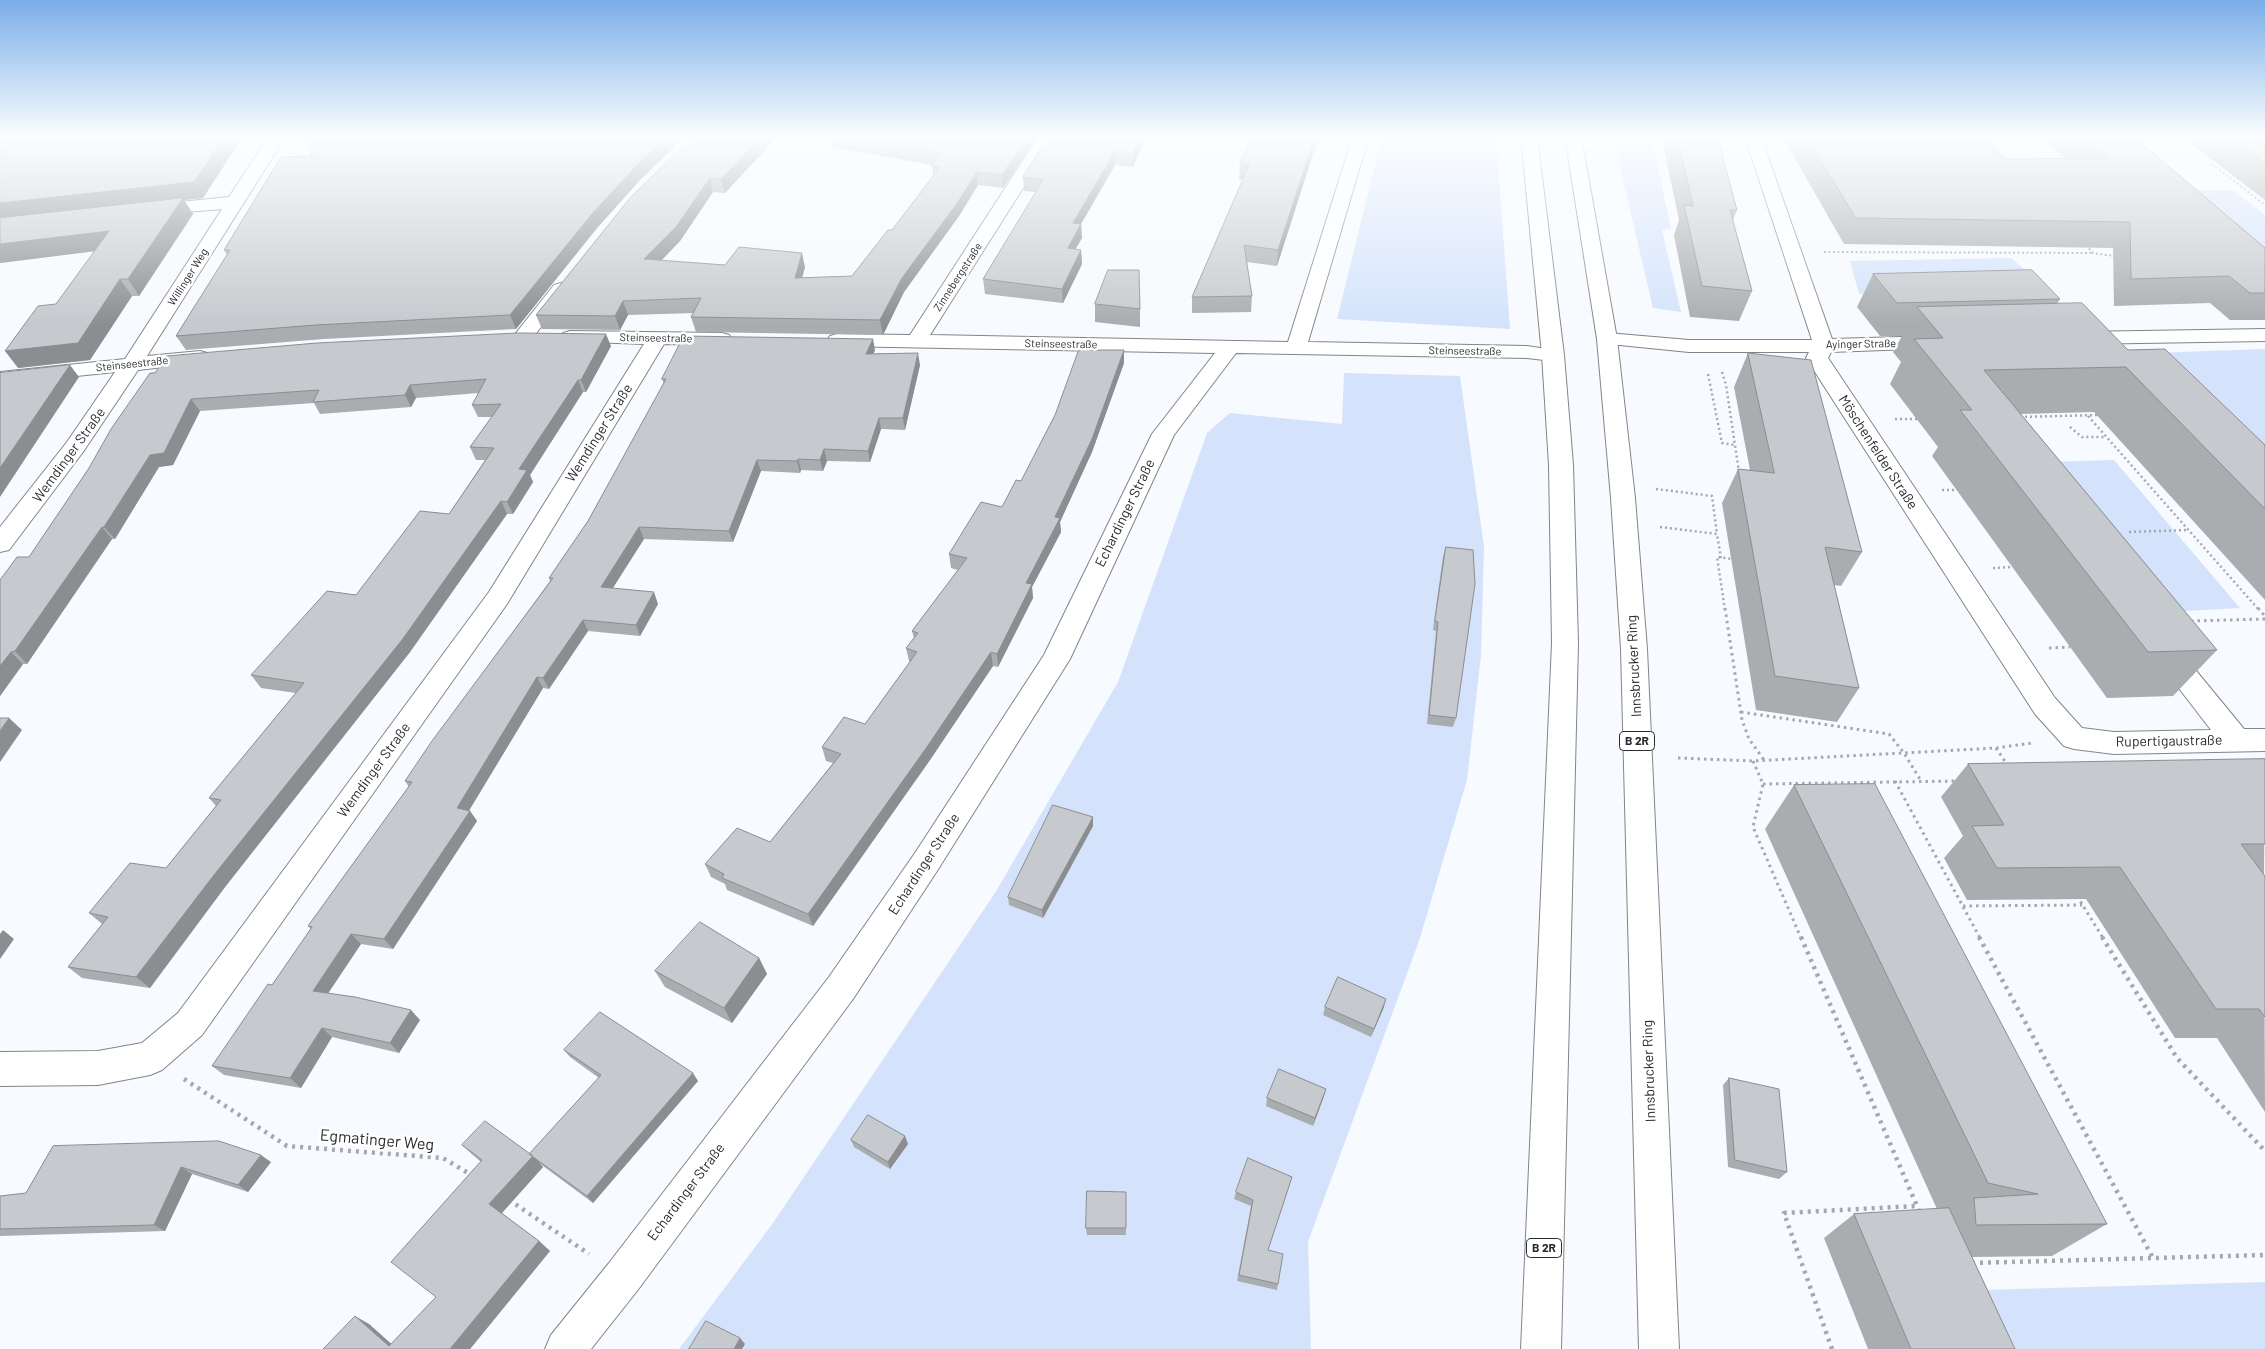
<!DOCTYPE html>
<meta charset="utf-8">
<style>
body{margin:0}
canvas{display:block;background:#f7fafe}
</style>
<canvas width="2265" height="1349"></canvas>
<script>
const ctx = document.querySelector('canvas').getContext('2d');
ctx.lineJoin = 'round';
function paint(path, color) { ctx.fillStyle = color; ctx.fill(path, 'evenodd'); }
function stroke(path, color, width, dash) { ctx.strokeStyle = color; ctx.lineWidth = width; ctx.lineCap = dash ? 'butt' : 'round'; ctx.setLineDash(dash || []); ctx.stroke(path); }
function label(font, color, halo, rows, align = 'center') {
  ctx.font = font + ' Barlow,sans-serif'; ctx.lineWidth = 5; ctx.setLineDash([]); ctx.textBaseline = 'middle'; ctx.strokeStyle = halo; ctx.fillStyle = color; for (const [text, x, y, turn = 0] of rows) {
    ctx.save(); ctx.translate(x, y); ctx.rotate((+turn || 0) * Math.PI / 180); ctx.textAlign = isNaN(turn) ? turn : align; if (halo) ctx.strokeText(text, 0, 0); ctx.fillText(text, 0, 0); ctx.restore();
  }
}
paint(new Path2D(`
 M 1382,136 L 1496,136 L 1510,329 L 1337,319 Z
 M 1614,141 L 1653,143 L 1671,229 L 1662,230 L 1681,312 L 1653,308 Z
 M 2174,190 L 2233,190 L 2265,215 L 2265,257 Z
 M 2011,258 L 2047,288 L 1859,294 L 1850,261 Z
 M 2265,349 L 2265,509 L 2098,355 Z
 M 1344,373 L 1460,376 L 1484,547 L 1481,655 L 1467,780 L 1419,941 L 1308,1242 L 1311,1349 L 679,1349 L 773,1223 L 995,893 L 1118,682 L 1207,433 L 1230,413 L 1342,424 Z
 M 2114,460 L 2240,608 L 2133,614 L 2012,463 Z
 M 2265,1282 L 2265,1349 L 2007,1349 L 1981,1290 Z`), '#d4e3fb');
const minor = new Path2D(`
 M 269,136 L 302,136 L 300,140 L 281,144 L 147,356 L 200,351 L 207,353 L 211,357 L 207,361 L 200,363 L 138,370 L 83,452 L 9,550 L 0,552 L 0,527 L 67,442 L 115,372 L 0,384 L 0,372 L 125,359 L 222,209 L 151,215 L 145,214 L 142,210 L 145,206 L 151,205 L 229,197 Z
 M 1039,136 L 1056,136 L 930,335 L 1288,342 L 1353,136 L 1369,136 L 1308,342 L 1527,346 L 1560,351 L 1564,355 L 1560,359 L 1553,361 L 1527,358 L 1236,353 L 1174,435 L 1070,659 L 937,871 L 853,999 L 637,1291 L 591,1349 L 545,1349 L 551,1335 L 609,1263 L 829,977 L 915,853 L 1044,655 L 1152,434 L 1215,353 L 837,346 L 830,344 L 827,340 L 830,336 L 837,334 L 910,335 Z
 M 1747,136 L 1763,136 L 1762,140 L 1832,339 L 1936,336 L 1943,338 L 1946,342 L 1943,346 L 1936,348 L 1831,352 L 1828,358 L 2055,698 L 2082,728 L 2114,732 L 2211,730 L 2151,652 L 2155,645 L 2165,642 L 2175,645 L 2244,729 L 2265,729 L 2265,751 L 2114,754 L 2074,749 L 2064,746 L 2035,714 L 1806,358 L 1809,352 L 1689,352 L 1600,343 L 1597,339 L 1600,335 L 1607,333 L 1689,340 L 1812,340 L 1746,140 Z
 M 1993,136 L 2265,136 L 2265,141 L 2001,141 L 1995,140 Z
 M 561,283 L 568,285 L 571,289 L 568,293 L 530,341 L 523,343 L 516,341 L 513,337 L 516,333 L 554,285 Z
 M 2265,329 L 2265,341 L 2079,344 L 2072,342 L 2069,338 L 2072,334 L 2079,332 Z
 M 570,331 L 722,333 L 729,335 L 732,339 L 729,343 L 722,345 L 664,344 L 507,604 L 202,1035 L 162,1070 L 150,1075 L 98,1085 L 0,1086 L 0,1052 L 98,1051 L 142,1043 L 178,1013 L 489,592 L 644,344 L 563,341 L 560,337 L 563,333 Z`);
const major = new Path2D(`
 M 1521,136 L 1537,136 L 1564,355 L 1573,465 L 1578,643 L 1561,1349 L 1521,1349 L 1552,643 L 1549,465 L 1542,355 Z
 M 1565,136 L 1581,136 L 1617,339 L 1635,498 L 1647,649 L 1679,1349 L 1639,1349 L 1621,649 L 1611,498 L 1597,339 Z`);
stroke(minor, '#828488', 2);
stroke(major, '#828488', 2);
stroke(new Path2D(`
 M 2212,164 L 2265,205
 M 2086,245 L 2093,253 L 2114,256
 M 1824,252 L 2093,253`), '#a6a8ab', 2, [2, 2.5]);
stroke(new Path2D(`
 M 1722,372 L 1726,385 L 1739,472
 M 1708,374 L 1722,443 L 1735,445
 M 2088,416 L 2259,610
 M 2020,417 L 2097,415
 M 1895,419 L 1919,419
 M 2070,427 L 2082,437 L 2106,437
 M 1656,489 L 1712,496 L 1717,534
 M 1942,490 L 1957,490
 M 1660,527 L 1717,534 L 1721,558
 M 2129,532 L 2189,530
 M 1993,568 L 2012,567
 M 1725,610 L 1717,557 L 1733,559`), '#a6a8ab', 2.5, [2, 3]);
stroke(new Path2D(`
 M 1725,608 L 1742,720 L 1749,739 L 1764,760
 M 2258,608 L 2265,616
 M 2191,621 L 2265,619
 M 2049,648 L 2070,647
 M 1741,712 L 1889,734 L 1904,753 L 1921,781
 M 1996,748 L 2008,766
 M 1678,758 L 1753,761 L 1996,748 L 2032,743
 M 1753,761 L 1763,784 L 1753,827 L 1801,938
 M 1895,781 L 1980,938
 M 1763,784 L 1957,781
 M 2077,896 L 2103,938
 M 1963,906 L 2082,905`), '#a6a8ab', 3, [2.5, 4]);
stroke(new Path2D(`
 M 1801,937 L 1920,1213
 M 1979,937 L 2153,1258
 M 2102,937 L 2177,1058 L 2265,1151
 M 184,1079 L 287,1146 L 443,1158 L 473,1176
 M 509,1200 L 589,1254
 M 1972,1263 L 2265,1255
 M 1832,1349 L 1784,1213 L 1916,1206`), '#a6a8ab', 4.5, [3, 5]);
paint(minor, '#fff');
paint(major, '#fff');
paint(new Path2D(`
 M 0,136 L 243,136 L 203,198 L 184,200 L 193,214 L 139,296 L 132,296 L 90,360 L 18,368 L 56,304 L 95,251 L 0,263 Z
 M 693,136 L 778,136 L 725,193 L 713,192 L 680,241 L 661,261 L 725,265 L 805,267 L 802,278 L 852,276 L 892,230 L 933,177 L 932,165 L 831,147 L 829,136 L 1038,136 L 1003,188 L 978,185 L 959,216 L 904,292 L 883,335 L 696,332 L 691,317 L 694,313 L 628,315 L 620,330 L 542,329 L 536,315 Z
 M 1049,136 L 1146,136 L 1133,167 L 1115,165 L 1081,224 L 1082,238 L 1075,249 L 1081,250 L 1082,264 L 1063,303 L 985,294 L 983,279 L 1036,192 L 1024,191 L 1023,177 Z
 M 1252,136 L 1321,136 L 1316,151 L 1314,151 L 1277,266 L 1247,262 L 1252,296 L 1251,312 L 1192,313 L 1192,297 L 1243,180 L 1239,179 L 1240,164 Z
 M 1608,136 L 1717,136 L 1737,210 L 1733,220 L 1752,291 L 1739,321 L 1690,317 L 1674,235 L 1679,220 L 1662,140 Z
 M 1782,136 L 1986,136 L 2005,159 L 2065,158 L 2048,143 L 2052,136 L 2133,136 L 2265,248 L 2265,320 L 2230,320 L 2210,303 L 2114,306 L 2113,248 L 1844,244 Z
 M 2195,136 L 2265,136 L 2265,200 L 2190,143 Z
 M 640,180 L 597,228 L 516,329 L 324,339 L 186,350 L 176,336 L 227,255 L 224,250 Z
 M 1873,274 L 2060,299 L 2057,304 L 2128,350 L 2265,445 L 2265,600 L 2094,412 L 2021,414 L 2217,650 L 2173,696 L 2107,698 L 1932,456 L 1938,447 L 1890,384 L 1901,362 L 1893,352 L 1902,336 L 1880,336 L 1857,307 Z
 M 1095,304 L 1140,309 L 1140,327 L 1095,322 Z
 M 611,346 L 586,392 L 583,392 L 530,475 L 533,482 L 513,514 L 507,514 L 410,652 L 225,887 L 150,988 L 82,978 L 68,967 L 102,924 L 89,913 L 166,868 L 216,806 L 209,798 L 296,693 L 261,688 L 251,675 L 356,595 L 449,514 L 485,460 L 476,460 L 470,447 L 492,417 L 478,417 L 472,405 L 479,393 L 416,398 L 411,407 L 320,414 L 314,403 L 200,411 L 173,465 L 159,467 L 115,539 L 112,539 L 27,664 L 23,664 L 0,696 L 0,580 L 29,557 L 89,468 L 150,373 Z
 M 875,350 L 873,354 L 920,365 L 905,430 L 881,429 L 870,462 L 827,461 L 823,471 L 801,470 L 800,473 L 761,471 L 733,542 L 644,539 L 612,588 L 658,604 L 640,636 L 588,631 L 549,689 L 543,688 L 469,810 L 470,811 L 477,821 L 393,949 L 361,944 L 328,993 L 420,1020 L 399,1053 L 332,1037 L 301,1088 L 224,1075 L 212,1066 L 272,985 L 311,929 L 308,926 L 409,787 L 405,781 L 550,581 L 549,578 L 588,521 L 664,384 L 662,379 Z
 M 1748,353 L 1862,552 L 1841,586 L 1834,585 L 1859,688 L 1837,722 L 1756,710 L 1722,503 L 1738,469 L 1750,470 L 1734,387 Z
 M 1124,363 L 1092,452 L 1060,522 L 1061,532 L 1032,587 L 1033,598 L 998,667 L 993,666 L 930,760 L 813,926 L 727,890 L 725,884 L 711,877 L 705,864 L 770,842 L 833,763 L 826,761 L 822,747 L 865,724 L 910,662 L 909,661 L 906,648 L 914,638 L 912,631 L 958,570 L 951,568 L 949,554 L 1002,507 L 1021,481 Z
 M 1446,547 L 1456,718 L 1453,727 L 1427,724 L 1436,631 L 1433,630 L 1443,556 Z
 M 2265,759 L 2264,875 L 2265,1112 L 2217,1038 L 2175,1038 L 2086,899 L 1967,900 L 1944,858 L 1963,836 L 1941,797 L 1968,764 Z
 M 1794,785 L 2107,1224 L 2052,1256 L 1972,1257 L 2015,1349 L 1868,1349 L 1824,1238 L 1854,1214 L 1937,1209 L 1765,829 Z
 M 1093,817 L 1093,826 L 1043,918 L 1009,905 L 1008,897 Z
 M 759,958 L 767,974 L 732,1023 L 665,987 L 655,971 Z
 M 1325,1007 L 1384,1007 L 1371,1037 L 1323,1015 Z
 M 564,1050 L 698,1081 L 593,1203 L 539,1163 L 543,1167 L 502,1213 L 539,1241 L 550,1251 L 470,1349 L 323,1349 L 369,1324 L 391,1344 L 436,1297 L 481,1162 L 474,1156 L 462,1145 L 530,1154 L 599,1078 L 570,1057 Z
 M 1729,1078 L 1787,1172 L 1779,1179 L 1728,1167 L 1723,1085 Z
 M 1324,1096 L 1313,1126 L 1266,1106 L 1267,1098 Z
 M 851,1140 L 908,1144 L 890,1169 L 854,1147 Z
 M 53,1146 L 271,1162 L 248,1192 L 192,1174 L 165,1231 L 0,1236 L 0,1196 L 26,1193 Z
 M 1290,1183 L 1268,1250 L 1278,1284 L 1277,1290 L 1237,1281 L 1251,1206 L 1234,1199 L 1236,1192 Z
 M 1126,1192 L 1126,1235 L 1087,1235 L 1086,1228 Z`), '#aaadb0');
paint(new Path2D(`
 M 225,136 L 243,136 L 203,198 L 184,200 L 193,214 L 139,296 L 128,279 L 181,200 L 0,221 L 0,203 Z
 M 668,136 L 686,136 L 640,180 L 597,228 L 516,329 L 510,315 L 592,214 L 636,166 Z
 M 763,136 L 778,136 L 725,193 L 721,179 Z
 M 1028,136 L 1038,136 L 1003,188 L 1002,175 Z
 M 1141,136 L 1146,136 L 1133,167 L 1133,154 Z
 M 1316,136 L 1314,151 L 1277,266 L 1278,250 Z
 M 1318,136 L 1321,136 L 1316,151 Z
 M 1115,151 L 1115,165 L 1081,224 L 1082,238 L 1068,262 L 1068,248 L 1073,223 Z
 M 977,172 L 978,185 L 959,216 L 904,292 L 883,335 L 880,320 L 902,278 Z
 M 710,178 L 713,192 L 680,241 L 649,273 L 644,259 Z
 M 109,231 L 120,248 L 0,263 L 0,244 Z
 M 1081,250 L 1082,264 L 1063,303 L 1062,289 Z
 M 802,253 L 805,267 L 798,292 L 795,278 Z
 M 120,279 L 132,296 L 90,360 L 18,368 L 5,351 Z
 M 623,301 L 628,315 L 620,330 L 615,316 Z
 M 606,334 L 611,346 L 586,392 L 581,380 Z
 M 873,339 L 875,350 L 868,365 L 866,354 Z
 M 1124,350 L 1124,363 L 1092,452 L 1060,522 L 1061,532 L 1032,587 L 1033,598 L 998,667 L 997,654 L 1026,583 Z
 M 918,353 L 920,365 L 905,430 L 903,418 Z
 M 70,365 L 79,377 L 0,497 L 0,468 Z
 M 578,380 L 583,392 L 530,475 L 533,482 L 513,514 L 507,502 L 519,469 Z
 M 410,385 L 416,398 L 411,407 L 405,395 Z
 M 191,399 L 200,411 L 173,465 L 159,467 L 115,539 L 104,527 L 150,455 Z
 M 879,418 L 881,429 L 870,462 L 868,451 Z
 M 824,449 L 827,461 L 823,471 L 820,460 Z
 M 798,459 L 801,470 L 800,473 L 797,461 Z
 M 757,460 L 761,471 L 733,542 L 729,531 Z
 M 501,501 L 507,514 L 410,652 L 225,887 L 150,988 L 136,977 L 214,875 Z
 M 102,527 L 112,539 L 27,664 L 15,651 Z
 M 639,527 L 644,539 L 606,599 L 601,587 Z
 M 654,592 L 658,604 L 640,636 L 636,625 Z
 M 583,620 L 588,631 L 549,689 L 543,678 Z
 M 11,652 L 23,664 L 0,696 L 0,666 Z
 M 991,652 L 993,666 L 930,760 L 813,926 L 808,914 Z
 M 537,677 L 543,688 L 464,819 L 457,808 Z
 M 9,718 L 22,730 L 0,762 L 0,731 Z
 M 470,811 L 477,821 L 393,949 L 384,939 Z
 M 1093,817 L 1093,826 L 1043,918 L 1042,910 Z
 M 3,930 L 14,939 L 0,959 L 0,934 Z
 M 351,934 L 361,944 L 323,1001 L 313,991 Z
 M 759,958 L 767,974 L 732,1023 L 724,1008 Z
 M 1386,999 L 1384,1007 L 1371,1037 L 1374,1029 Z
 M 411,1010 L 420,1020 L 399,1053 L 390,1043 Z
 M 322,1028 L 332,1037 L 301,1088 L 290,1078 Z
 M 693,1073 L 698,1081 L 593,1203 L 587,1196 Z
 M 1326,1089 L 1324,1096 L 1313,1126 L 1315,1118 Z
 M 905,1136 L 908,1144 L 890,1169 L 888,1162 Z
 M 261,1155 L 271,1162 L 248,1192 L 238,1185 Z
 M 533,1156 L 543,1167 L 501,1214 L 489,1204 Z
 M 181,1167 L 192,1174 L 165,1231 L 154,1225 Z
 M 539,1241 L 550,1251 L 470,1349 L 450,1349 Z
 M 355,1316 L 369,1324 L 397,1349 L 389,1346 Z
 M 740,1338 L 745,1344 L 742,1349 L 734,1349 Z`), '#8b8d90');
const building = new Path2D(`
 M 0,136 L 225,136 L 194,182 L 0,203 Z
 M 305,136 L 668,136 L 636,166 L 592,214 L 510,315 L 316,325 L 176,336 L 230,250 L 224,250 L 281,157 L 312,156 Z
 M 693,136 L 763,136 L 721,179 L 710,178 L 676,227 L 644,259 L 725,265 L 739,247 L 802,253 L 795,278 L 852,276 L 888,230 L 892,230 L 940,167 L 931,166 L 941,154 L 843,136 L 1028,136 L 1002,175 L 977,172 L 958,202 L 902,278 L 880,320 L 691,317 L 701,298 L 623,301 L 615,316 L 536,315 L 630,198 Z
 M 1049,136 L 1141,136 L 1133,154 L 1115,151 L 1073,223 L 1081,224 L 1068,248 L 1081,250 L 1062,289 L 983,279 L 1043,180 L 1023,177 Z
 M 1252,136 L 1315,136 L 1278,250 L 1244,245 L 1252,296 L 1192,297 L 1249,165 L 1240,164 Z
 M 1677,136 L 1717,136 L 1737,210 L 1730,210 L 1752,291 L 1702,286 L 1684,205 L 1693,206 Z
 M 1806,136 L 1986,136 L 2005,159 L 2107,158 L 2082,136 L 2133,136 L 2265,248 L 2265,293 L 2250,293 L 2229,276 L 2131,279 L 2130,222 L 1856,218 Z
 M 2229,136 L 2265,136 L 2265,163 Z
 M 183,198 L 128,279 L 120,279 L 78,343 L 5,351 L 38,306 L 56,304 L 109,231 L 0,244 L 0,218 Z
 M 1108,270 L 1139,270 L 1140,309 L 1095,304 Z
 M 2032,270 L 2060,299 L 1897,303 L 1873,274 Z
 M 2082,303 L 2128,350 L 2165,349 L 2265,445 L 2265,509 L 2126,367 L 1984,370 L 2217,650 L 2148,652 L 1960,410 L 1972,410 L 1914,339 L 1943,338 L 1917,307 Z
 M 518,333 L 606,334 L 581,380 L 578,380 L 519,469 L 527,470 L 507,502 L 501,501 L 402,640 L 214,875 L 136,977 L 68,967 L 108,917 L 89,913 L 130,863 L 166,868 L 221,800 L 209,798 L 304,683 L 251,675 L 327,591 L 356,595 L 420,511 L 449,514 L 494,448 L 470,447 L 501,404 L 472,405 L 486,379 L 410,385 L 405,395 L 313,402 L 319,390 L 191,399 L 164,453 L 150,455 L 104,527 L 102,527 L 15,651 L 11,652 L 0,666 L 0,580 L 17,557 L 29,557 L 89,468 L 111,429 L 150,373 L 155,373 L 166,356 L 317,343 Z
 M 684,336 L 873,339 L 866,354 L 918,353 L 903,418 L 879,418 L 868,451 L 824,449 L 820,460 L 798,459 L 797,461 L 757,460 L 729,531 L 639,527 L 601,587 L 654,592 L 636,625 L 583,620 L 543,678 L 537,677 L 457,808 L 470,811 L 384,939 L 351,934 L 313,991 L 355,997 L 411,1010 L 390,1043 L 322,1028 L 290,1078 L 212,1066 L 268,984 L 272,985 L 312,927 L 308,926 L 412,782 L 405,781 L 432,741 L 553,578 L 549,578 L 588,521 L 666,379 L 662,379 Z
 M 1079,350 L 1124,350 L 1092,439 L 1055,517 L 1060,518 L 1026,583 L 1032,584 L 997,654 L 991,652 L 927,747 L 808,914 L 722,878 L 724,874 L 705,864 L 737,828 L 770,842 L 841,754 L 822,747 L 844,717 L 865,724 L 917,652 L 906,648 L 918,633 L 912,631 L 967,558 L 949,554 L 981,502 L 1002,507 L 1016,480 L 1021,481 L 1055,415 Z
 M 1748,353 L 1811,360 L 1862,552 L 1825,547 L 1859,688 L 1775,676 L 1738,469 L 1774,473 Z
 M 70,365 L 0,468 L 0,373 Z
 M 1446,547 L 1473,550 L 1475,584 L 1456,718 L 1429,715 L 1438,622 L 1435,621 Z
 M 0,718 L 9,718 L 0,731 Z
 M 2265,759 L 2265,844 L 2241,844 L 2265,876 L 2265,1017 L 2259,1009 L 2216,1009 L 2120,867 L 1997,868 L 1972,826 L 2004,825 L 1968,764 Z
 M 1875,784 L 2107,1224 L 1976,1225 L 1974,1198 L 2038,1194 L 1988,1183 L 1794,785 Z
 M 1053,805 L 1093,817 L 1042,910 L 1008,897 Z
 M 700,922 L 759,958 L 724,1008 L 655,971 Z
 M 1338,977 L 1386,999 L 1374,1029 L 1325,1007 Z
 M 600,1012 L 693,1073 L 587,1196 L 529,1154 L 601,1075 L 564,1050 Z
 M 1279,1069 L 1326,1089 L 1315,1118 L 1267,1098 Z
 M 1729,1078 L 1779,1089 L 1787,1172 L 1735,1160 Z
 M 868,1115 L 905,1136 L 888,1162 L 851,1140 Z
 M 485,1121 L 533,1156 L 489,1204 L 539,1241 L 450,1349 L 323,1349 L 355,1316 L 389,1346 L 436,1297 L 391,1262 L 482,1160 L 462,1145 Z
 M 219,1141 L 261,1155 L 238,1185 L 181,1167 L 154,1225 L 0,1229 L 0,1196 L 26,1193 L 53,1146 Z
 M 1248,1158 L 1292,1177 L 1268,1250 L 1283,1254 L 1278,1284 L 1239,1275 L 1253,1200 L 1236,1192 Z
 M 1087,1191 L 1126,1192 L 1126,1228 L 1086,1228 Z
 M 1949,1208 L 2015,1349 L 1911,1349 L 1854,1214 Z
 M 706,1321 L 740,1338 L 734,1349 L 689,1349 Z`);
paint(building, '#c6c9cd');
stroke(building, '#8b8d90', 1);
const sky = ctx.createLinearGradient(0, 0, 0, 325);
sky.addColorStop(0, '#7aade9');
sky.addColorStop(0.42, '#fbfdff');
sky.addColorStop(1, '#fbfdff00');
ctx.fillStyle = sky;
ctx.fillRect(0, 0, 2265, 325);
label('11px', '#292a2c', '#fff', [
 ["Willinger Weg",188,277,-58],
 ["Zinnebergstraße",958,277,-57],
 ["Steinseestraße",656,338,1],
 ["Steinseestraße",1061,344,1],
 ["Ayinger Straße",1861,344,-1],
 ["Steinseestraße",1465,351,1],
 ["Steinseestraße",132,364,-6]
]);
for (const [x, y, w] of [
 [1637,741,35],
 [1544,1248,35]
]) { const box = new Path2D(); box.roundRect(x - w / 2, y - 9.5, w, 19, 4); ctx.fillStyle = '#fff'; ctx.fill(box); stroke(box, '#292a2c', 1); }
label('bold 12px', '#292a2c', null, [
 ["B 2R",1637,741],
 ["B 2R",1544,1248]
]);
label('14px', '#292a2c', '#fff', [
 ["Wemdinger Straße",599,433,-58],
 ["Möschenfelder Straße",1878,452,57],
 ["Wemdinger Straße",69,455,-54],
 ["Echardinger Straße",1125,513,-64],
 ["Innsbrucker Ring",1634,666,-93],
 ["Rupertigaustraße",2169,741,-1],
 ["Wemdinger Straße",374,770,-54],
 ["Echardinger Straße",924,864,-57],
 ["Innsbrucker Ring",1649,1071,-92],
 ["Echardinger Straße",686,1192,-53]
]);
label('16px', '#292a2c', '#fff', [
 ["Egmatinger Weg",377,1140,5]
]);
</script>
